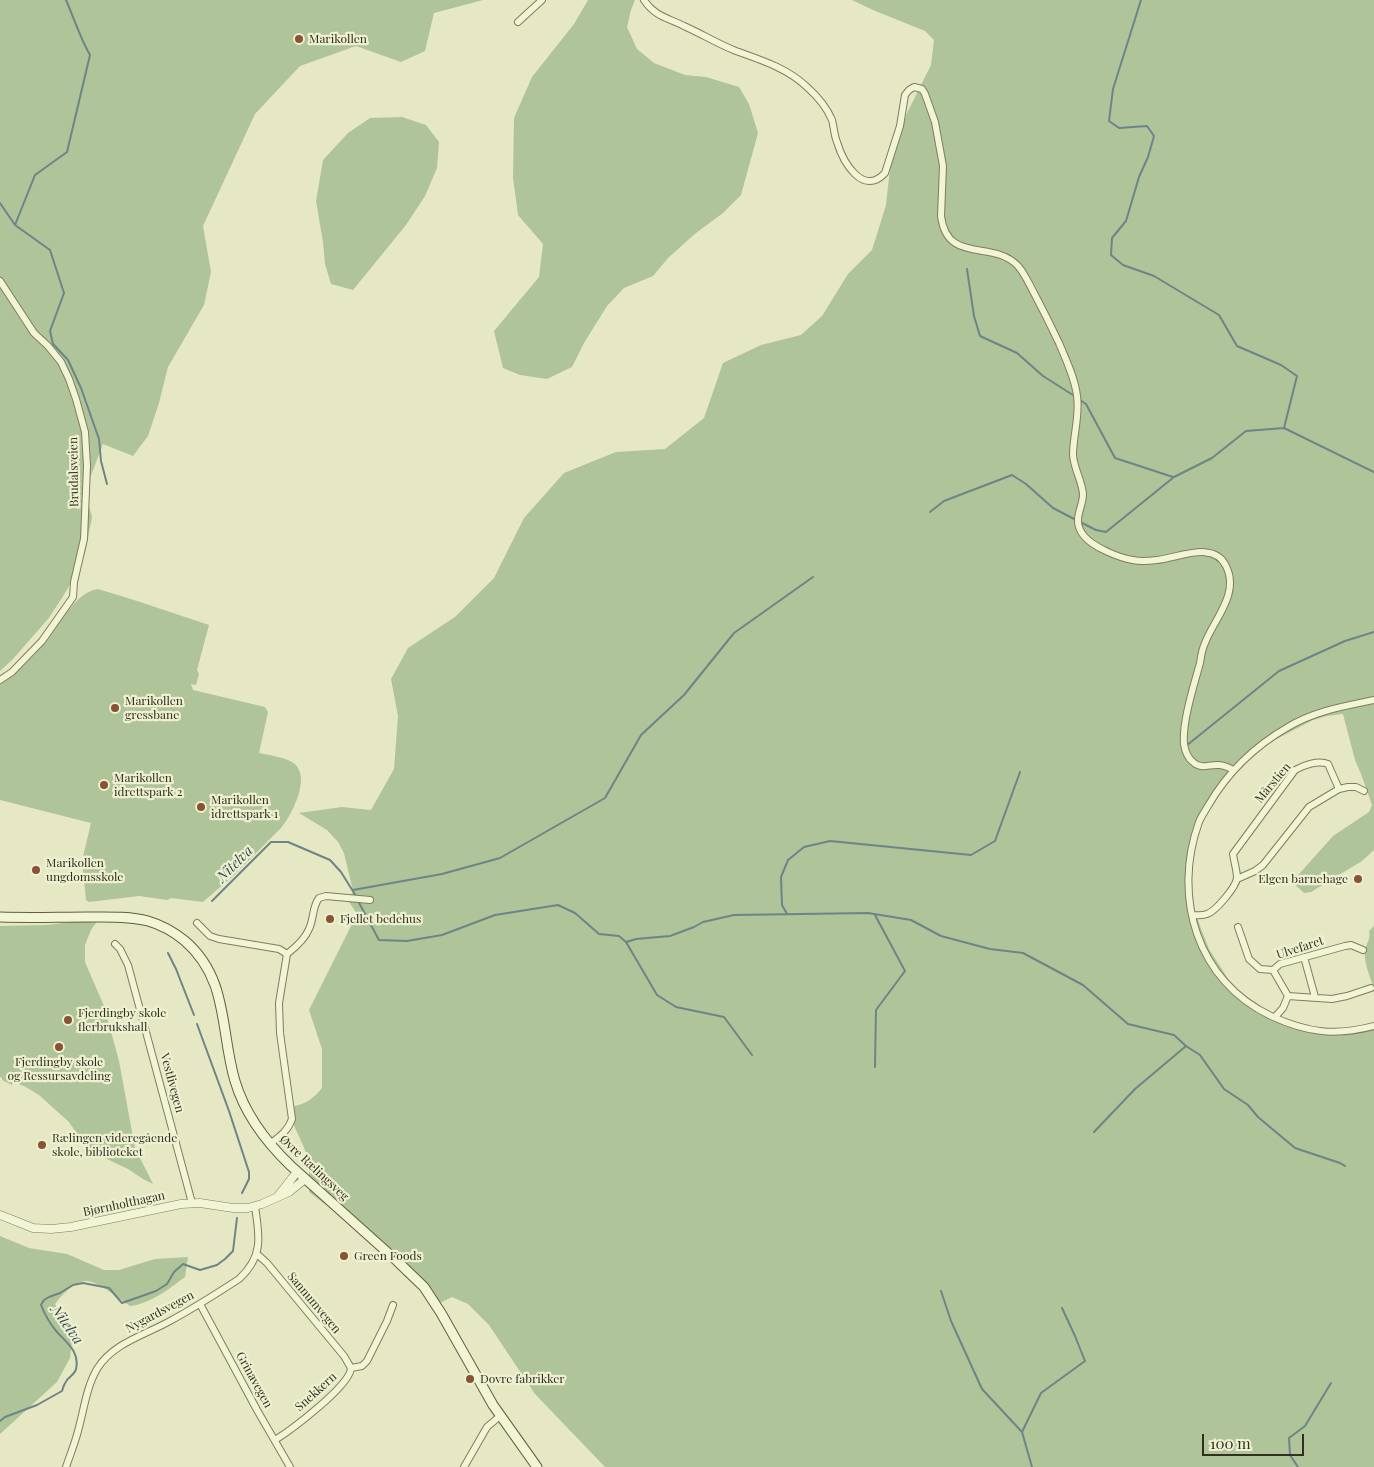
<!DOCTYPE html>
<meta charset="utf-8">
<style>
body{margin:0}
#map{position:relative;width:1374px;height:1467px;overflow:hidden;background:#e5e8c3;font-family:"Playfair Display",serif}
canvas{display:block}
.scale{position:absolute;left:1202px;top:1434px;width:102px;height:22px;box-sizing:border-box;border:2px solid #322f1e;border-top:0;padding-left:6px;font-size:15px;line-height:18px;white-space:nowrap;color:#322f1e;-webkit-text-stroke:4px #eef0d2;paint-order:stroke}
</style>
<div id="map">
<canvas width="1374" height="1467"></canvas>
<div class="scale">100 m</div>
</div>
<script>
const ctx = document.querySelector('canvas').getContext('2d');
ctx.lineJoin = 'round';
function paint(path, color) { ctx.fillStyle = color; ctx.fill(path, 'evenodd'); }
function stroke(path, color, width, dash) { ctx.strokeStyle = color; ctx.lineWidth = width; ctx.lineCap = dash ? 'butt' : 'round'; ctx.setLineDash(dash || []); ctx.stroke(path); }
function label(font, color, halo, rows, align = 'center') {
  ctx.font = font + ' "Playfair Display",serif'; ctx.lineWidth = 4.5; ctx.setLineDash([]); ctx.textBaseline = 'middle'; ctx.strokeStyle = halo; ctx.fillStyle = color; for (const [text, x, y, turn = 0] of rows) {
    ctx.save(); ctx.translate(x, y); ctx.rotate((+turn || 0) * Math.PI / 180); ctx.textAlign = isNaN(turn) ? turn : align; if (halo) ctx.strokeText(text, 0, 0); ctx.fillText(text, 0, 0); ctx.restore();
  }
}
paint(new Path2D(`
 M 0,0 L 483,0 L 434,13 L 425,51 L 401,62 L 356,46 L 300,66 L 255,114 L 203,226 L 211,272 L 204,305 L 168,367 L 159,403 L 148,436 L 133,456 L 103,444 L 85,491 L 92,517 L 85,553 L 72,581 L 62,598 L 48,619 L 13,659 L 0,671 Z
 M 588,0 L 635,0 L 631,10 L 627,27 L 637,49 L 654,63 L 685,75 L 706,77 L 739,87 L 749,104 L 758,133 L 741,195 L 723,213 L 696,233 L 668,258 L 653,276 L 624,288 L 607,306 L 584,343 L 572,367 L 547,379 L 520,375 L 503,368 L 494,331 L 539,277 L 543,244 L 518,215 L 513,178 L 514,118 L 532,77 L 574,24 Z
 M 852,0 L 1374,0 L 1374,850 L 1362,861 L 1311,892 L 1304,893 L 1292,882 L 1333,836 L 1369,812 L 1372,805 L 1361,774 L 1355,760 L 1343,714 L 1327,716 L 1313,720 L 1265,745 L 1246,762 L 1219,791 L 1205,816 L 1192,851 L 1190,897 L 1200,926 L 1209,949 L 1230,982 L 1242,993 L 1268,1012 L 1323,1034 L 1341,1036 L 1374,1027 L 1374,1467 L 605,1467 L 535,1394 L 489,1325 L 468,1304 L 452,1297 L 434,1306 L 422,1288 L 402,1267 L 377,1249 L 330,1208 L 309,1192 C 309,1180 310,1168 307,1156 C 303,1141 289,1121 290,1107 C 306,1104 312,1100 322,1088 L 322,1049 L 309,1010 L 357,914 L 349,902 L 353,891 L 344,853 L 338,842 L 327,830 L 299,813 L 342,807 L 371,810 L 394,769 L 398,716 L 391,679 L 408,648 L 455,617 L 494,578 L 524,518 L 564,473 L 616,452 L 665,449 L 704,418 L 723,363 L 761,345 L 801,335 L 822,316 L 848,274 L 872,250 L 886,205 L 891,160 L 907,113 L 931,65 L 934,40 L 925,31 L 873,10 Z
 M 402,117 L 426,125 L 439,142 L 437,168 L 425,196 L 406,225 L 353,290 L 331,284 L 325,264 L 323,242 L 316,201 L 323,160 L 348,133 L 370,118 Z
 M 98,589 L 131,599 L 209,625 L 197,670 L 199,674 L 196,685 L 191,684 L 193,690 L 265,707 L 268,712 L 259,753 C 269,755 281,757 290,761 C 314,772 293,813 282,827 L 233,876 L 203,902 L 171,898 L 167,900 L 139,896 L 89,902 L 86,900 L 82,861 L 91,823 L 0,800 L 0,684 C 17,673 31,659 44,644 C 60,626 73,593 98,589 Z
 M 98,920 L 91,930 L 85,945 L 85,962 L 104,1006 L 119,1061 L 135,1148 L 153,1184 L 143,1179 L 128,1169 L 90,1151 L 68,1121 L 60,1114 L 39,1095 L 24,1086 L 13,1082 L 12,1085 L 2,1080 L 2,1078 L 0,1077 L 0,926 L 47,925 L 80,921 Z
 M 1374,926 L 1374,990 C 1371,978 1363,962 1365,950 C 1367,942 1371,938 1369,931 Z
 M 0,1236 L 29,1248 L 67,1254 L 104,1270 L 119,1270 L 155,1259 L 188,1257 L 185,1277 C 169,1289 150,1304 130,1306 C 120,1299 98,1281 86,1281 C 73,1282 62,1295 55,1304 L 72,1341 L 70,1358 L 57,1382 L 0,1434 Z`), '#afc499');
stroke(new Path2D(`
 M 1141,0 L 1113,89 L 1109,121 L 1119,128 L 1147,126 L 1154,136 L 1148,157 L 1139,177 L 1126,221 L 1112,238 L 1111,255 L 1123,265 L 1154,276 L 1219,315 L 1237,346 L 1281,365 L 1297,376 L 1284,428
 M 0,203 L 15,225 L 50,250 L 64,293 L 50,331 L 53,344 L 68,360 L 81,388 L 99,439 L 101,461 L 107,484
 M 15,225 L 35,175 L 67,152 L 90,55 C 80,38 74,18 66,0
 M 967,269 L 974,316 L 980,336 L 1017,353 L 1043,376 L 1076,397
 M 1080,400 L 1086,404 L 1115,458 L 1173,477
 M 930,512 L 944,501 L 1012,475 L 1026,484 L 1053,508 L 1076,520
 M 1080,522 L 1096,530 L 1106,532 L 1174,477 L 1212,458 L 1246,431 L 1284,428 L 1374,472
 M 1186,746 L 1279,671 L 1345,641 L 1374,632
 M 353,890 L 442,874 L 500,858 L 605,798 L 641,735 L 684,695 L 734,633 L 813,577
 M 212,901 L 271,842 L 288,842 L 330,860 L 341,872 L 356,896
 M 358,901 L 379,940 L 407,941 L 442,935 L 495,915 L 558,905 L 575,913 L 599,934 L 619,936 L 626,942 L 636,939 L 670,936 L 694,927 L 703,922 L 734,915 L 868,913 L 911,920 L 941,936 L 990,949 L 1023,953 L 1083,985 L 1128,1024 L 1174,1035 L 1186,1046 L 1200,1055 L 1224,1089 L 1248,1105 L 1258,1117 L 1295,1148 L 1340,1163 L 1345,1166
 M 787,914 L 782,905 L 781,877 L 788,860 L 804,847 L 830,841 L 971,855 L 995,841 L 1020,772
 M 875,915 L 905,971 L 876,1010 L 875,1067
 M 626,942 L 657,995 L 676,1007 L 724,1017 L 752,1055
 M 168,953 L 176,969 L 194,1015
 M 197,1024 L 229,1111 L 249,1172 L 249,1179 L 242,1193
 M 1094,1132 L 1135,1089 L 1186,1046
 M 941,1291 L 951,1321 L 982,1389 L 1022,1432 L 1032,1467
 M 0,1421 L 5,1417 L 37,1405 L 62,1391 C 63,1387 64,1384 67,1380 C 70,1376 75,1374 76,1369 C 80,1352 67,1343 57,1332 C 50,1324 45,1315 41,1305 L 44,1300 L 49,1297 L 60,1293 L 73,1285 L 83,1283 L 109,1288 L 122,1303 L 156,1291 L 167,1284 L 174,1272 L 183,1264 L 200,1270 L 217,1265 L 225,1259 L 233,1251 L 237,1218
 M 1022,1432 L 1041,1393 L 1085,1361 L 1075,1336 L 1062,1308
 M 1298,1467 L 1290,1455 L 1289,1438 L 1305,1426 L 1331,1383`), '#6d8588', 2);
const minor = new Path2D(`
 M 644,0 C 654,16 668,18 684,26 C 702,34 718,44 736,51 C 761,60 787,68 807,87 C 816,95 827,108 832,120 C 834,127 834,135 837,142 C 843,162 863,197 885,173 L 900,126 L 905,95 L 909,90 L 914,87 L 922,89 L 925,94 L 935,122 L 943,166 L 941,216 C 947,265 993,239 1018,266 C 1025,274 1029,284 1034,293 C 1043,310 1051,326 1059,343 C 1066,360 1075,378 1077,396 C 1080,415 1073,436 1073,455 C 1074,469 1082,481 1083,494 C 1083,509 1071,520 1084,536 C 1093,547 1119,558 1133,560 C 1141,562 1149,561 1157,560 C 1178,558 1214,540 1226,566 C 1240,594 1214,619 1205,643 C 1202,649 1201,656 1200,663 C 1194,685 1182,722 1184,744 C 1185,751 1188,758 1193,762 C 1201,770 1209,764 1219,765 C 1224,765 1229,768 1234,770
 M 518,22 L 542,0
 M 0,281 L 34,333 L 48,346 L 61,362 L 69,379 L 76,399 L 85,432 L 87,466 L 84,539 L 74,582 L 73,597 L 42,641 L 12,672 L 0,680
 M 1374,700 C 1345,706 1314,711 1288,727 C 1255,746 1227,773 1208,806 C 1205,811 1201,817 1199,822 C 1172,897 1197,981 1271,1016 C 1308,1033 1335,1036 1374,1026
 M 1237,879 L 1255,871 L 1263,865 L 1309,807 L 1339,789 L 1348,787 L 1356,787 L 1364,791
 M 1192,915 C 1197,915 1202,916 1207,914 C 1216,911 1236,887 1237,878 C 1237,870 1234,862 1233,854 L 1295,770 C 1304,765 1318,760 1328,764 L 1339,789
 M 197,923 L 210,936 L 219,939 L 279,949 L 287,954
 M 1238,927 L 1249,959 L 1260,969 L 1273,970
 M 115,944 L 120,949 L 128,965 L 192,1203
 M 1363,950 L 1351,945 L 1345,946 L 1280,964 L 1273,970 L 1288,996 L 1332,999 L 1347,996 L 1371,988
 M 287,954 C 296,947 305,939 309,929 C 314,919 312,907 319,898 L 326,896 L 370,900
 M 1304,957 L 1315,997
 M 1275,1017 L 1283,1008 L 1288,996
 M 270,1144 C 279,1137 288,1131 292,1119 L 280,1033 L 279,1003 L 287,954
 M 257,1254 L 267,1263 L 344,1356 L 351,1368
 M 200,1304 L 257,1410 L 290,1467
 M 351,1368 L 362,1366 L 367,1361 L 387,1321 L 393,1305
 M 275,1440 C 291,1430 350,1386 351,1368
 M 66,1467 C 70,1455 75,1443 78,1431 C 84,1410 86,1388 97,1369 C 113,1343 145,1335 170,1321 C 194,1308 216,1294 239,1279 C 263,1257 260,1237 255,1207
 M 464,1467 L 487,1427 L 500,1416`);
const tertiary = new Path2D(`
 M 278,1196 L 297,1172
 M 0,1215 L 33,1228 L 51,1229 L 71,1227 L 181,1204 L 200,1203 L 233,1208 L 248,1208 L 262,1204 L 289,1192 L 305,1179`);
const secondary = new Path2D(`
 M 0,917 C 29,918 58,917 88,917 C 107,917 129,916 148,921 C 162,925 174,932 185,941 C 229,979 220,1031 235,1081 C 245,1115 266,1142 291,1166 L 397,1261 L 424,1287 L 441,1313 L 493,1405 L 537,1467`);
stroke(minor, '#807d5c', 8);
stroke(tertiary, '#807d5c', 9);
stroke(secondary, '#625e3f', 11);
stroke(minor, '#f1f4d5', 6);
stroke(tertiary, '#f1f4d5', 8);
stroke(secondary, '#f1f4d5', 9);
for (const [x, y, r, color] of [
 [299,39,5,"#875334"],
 [115,708,5,"#875334"],
 [104,785,5,"#875334"],
 [201,807,5,"#875334"],
 [36,870,5,"#875334"],
 [1358,879,5,"#875334"],
 [330,919,5,"#875334"],
 [68,1020,5,"#875334"],
 [59,1047,5,"#875334"],
 [42,1145,5,"#875334"],
 [344,1256,5,"#875334"],
 [470,1379,5,"#875334"]
]) { const dot = new Path2D(); dot.arc(x, y, r, 0, 2 * Math.PI); ctx.fillStyle = color; ctx.fill(dot); stroke(dot, '#eef0d2', 2); }
label('12px', '#322f1e', '#eef0d2', [
 ["Marikollen",309,39],
 ["Marikollen",125,701],
 ["gressbane",125,715],
 ["Marikollen",114,778],
 ["idrettspark 2",114,792],
 ["Marikollen",211,800],
 ["idrettspark 1",211,814],
 ["Marikollen",46,863],
 ["ungdomsskole",46,877],
 ["Elgen barnehage",1348,879,"right"],
 ["Fjellet bedehus",340,919],
 ["Fjerdingby skole",78,1013],
 ["flerbrukshall",78,1027],
 ["Fjerdingby skole",59,1062,"center"],
 ["og Ressursavdeling",59,1076,"center"],
 ["Rælingen videregående",52,1138],
 ["skole, biblioteket",52,1152],
 ["Green Foods",354,1256],
 ["Dovre fabrikker",480,1379]
], 'left');
label('12px', '#322f1e', '#eef0d2', [
 ["Brudalsveien",74,472,-91],
 ["Mårstien",1273,783,-50],
 ["Ulvefaret",1300,948,-18],
 ["Vestlivegen",172,1083,75],
 ["Øvre Rælingsveg",314,1168,43],
 ["Bjørnholthagan",124,1204,-12],
 ["Sannumvegen",314,1303,50],
 ["Nygardsvegen",160,1312,-28],
 ["Grinavegen",254,1380,61],
 ["Snekkern",316,1392,-42]
]);
label('italic 14px', '#2f4650', '#eef0d2', [
 ["Nitelva",235,864,-45],
 ["Nitelva",67,1325,55]
]);
</script>
